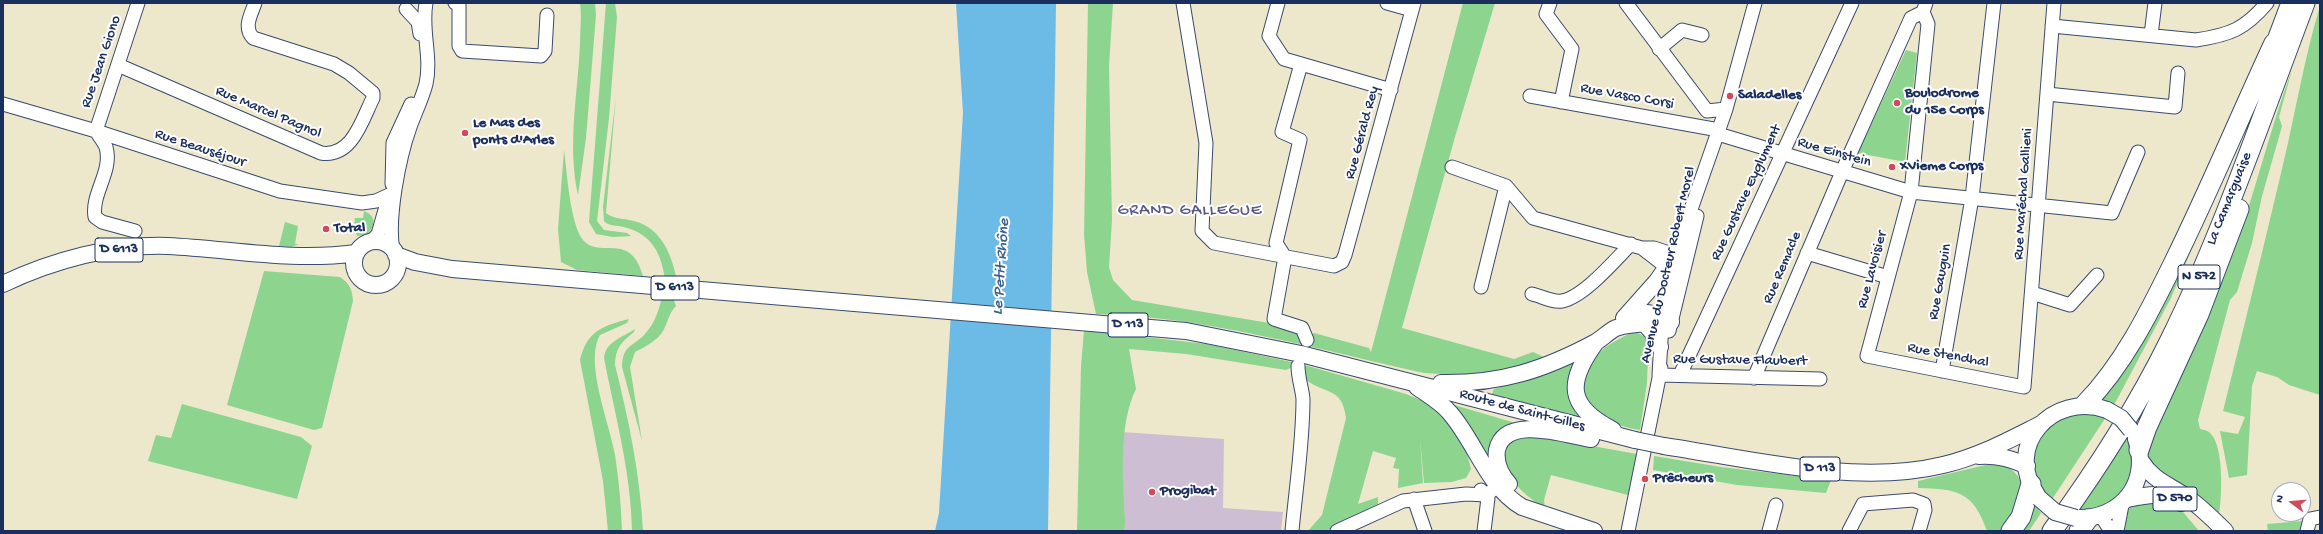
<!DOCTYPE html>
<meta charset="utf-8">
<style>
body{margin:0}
#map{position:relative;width:2323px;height:534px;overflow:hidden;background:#ede7cb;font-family:"Gochi Hand",sans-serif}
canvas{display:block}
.frame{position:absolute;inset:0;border:4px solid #1b2f5e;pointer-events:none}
.north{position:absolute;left:2271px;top:482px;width:40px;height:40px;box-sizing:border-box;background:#fff;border:1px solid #a4acbf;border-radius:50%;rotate:286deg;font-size:11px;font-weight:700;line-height:16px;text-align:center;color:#1b2f5e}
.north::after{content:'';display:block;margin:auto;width:14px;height:18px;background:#d1495b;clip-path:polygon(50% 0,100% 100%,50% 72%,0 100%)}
</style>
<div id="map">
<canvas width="2323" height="534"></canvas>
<div class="frame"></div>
<div class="north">N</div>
</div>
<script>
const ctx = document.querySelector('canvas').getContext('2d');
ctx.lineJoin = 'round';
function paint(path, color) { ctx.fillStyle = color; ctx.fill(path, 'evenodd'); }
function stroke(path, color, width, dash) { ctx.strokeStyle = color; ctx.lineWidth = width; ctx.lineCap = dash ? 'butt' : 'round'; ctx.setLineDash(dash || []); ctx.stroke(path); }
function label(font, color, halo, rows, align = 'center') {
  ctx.font = font + ' "Gochi Hand",sans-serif'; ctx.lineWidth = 4; ctx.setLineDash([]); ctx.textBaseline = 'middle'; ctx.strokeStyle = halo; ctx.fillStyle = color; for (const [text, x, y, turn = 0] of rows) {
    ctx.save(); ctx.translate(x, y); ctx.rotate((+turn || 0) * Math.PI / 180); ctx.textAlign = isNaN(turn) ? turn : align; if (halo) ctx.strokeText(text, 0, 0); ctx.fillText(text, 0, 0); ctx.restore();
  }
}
paint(new Path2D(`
 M 1121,432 L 1224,439 L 1223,508 L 1283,512 L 1281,531 L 1111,531 Z`), '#cdbed3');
paint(new Path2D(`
 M 580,3 L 595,3 L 596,15 L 586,138 L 578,195 C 567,144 578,94 580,43 C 580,30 582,16 580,3 Z
 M 606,3 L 615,3 L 617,17 L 609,118 L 597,221 L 604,230 L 627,233 L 631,236 L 613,237 L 596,234 L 589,222 Z
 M 1088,3 L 1113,3 L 1109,66 L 1112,220 L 1109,267 L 1113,280 L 1132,300 L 1275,324 L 1309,336 L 1314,333 L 1369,348 L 1371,352 L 1463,3 L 1495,3 L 1455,137 L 1402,328 L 1514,359 L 1533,352 L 1544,357 L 1538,362 L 1488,374 L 1457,375 L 1424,373 C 1315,349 1208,317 1096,314 L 1087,272 L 1084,234 Z
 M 2320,6 L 2320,395 L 2289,385 L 2277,377 L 2257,371 L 2252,386 L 2247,475 L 2229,478 L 2220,431 L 2238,434 L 2245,417 L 2223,411 C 2243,330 2263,250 2282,169 C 2295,115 2304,59 2320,6 Z
 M 1906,50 L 1917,53 L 1905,162 L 1858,153 Z
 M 2292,70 L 2279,117 L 2282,126 L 2279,137 L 2262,196 L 2252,243 L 2237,292 L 2230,300 L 2198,420 L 2200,429 C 2204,430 2208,430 2211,434 C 2224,448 2222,496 2219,514 L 2205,500 L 2187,488 L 2158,473 L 2146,457 L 2148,437 C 2178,374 2211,312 2235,246 C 2257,188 2270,128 2292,70 Z
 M 616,96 L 606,213 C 614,219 620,218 629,220 C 660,225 671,252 677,280 L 665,279 C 661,253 652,234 624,227 C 617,225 610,227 604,221 L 603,207 Z
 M 564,150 C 567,172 570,224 583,240 C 601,260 630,230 643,276 L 577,270 L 561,262 L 558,229 Z
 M 364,211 C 377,216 375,226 367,235 L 357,236 L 354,227 L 355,218 L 363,218 Z
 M 285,222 L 298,226 L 295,244 L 299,244 L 291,247 L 279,246 Z
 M 2196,239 L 2171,298 L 2114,405 L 2097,401 Z
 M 264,271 L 340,277 C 350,284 352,289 353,301 L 322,428 L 314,430 L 227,405 Z
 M 662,297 L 673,298 L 676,306 C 669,313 668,322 663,331 C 658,340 645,347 635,352 L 630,367 L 642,441 L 622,367 C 623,344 632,348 645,334 C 655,323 659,310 662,297 Z
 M 629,319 L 627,323 L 600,335 C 584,363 610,424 615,455 C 619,480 621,505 622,531 L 608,531 L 603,481 L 580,360 C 587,331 602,326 629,319 Z
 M 635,329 L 634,332 C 621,342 615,349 615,365 C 629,421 640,474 643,531 L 632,531 C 631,472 615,415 604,358 C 605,342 623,337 635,329 Z
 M 1084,330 L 1207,344 L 1301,364 L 1406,394 L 1430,404 L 1452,424 L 1467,453 L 1471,469 L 1466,478 L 1452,482 L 1424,483 L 1420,438 L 1423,483 L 1398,488 L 1399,469 L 1393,468 L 1396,458 L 1373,451 L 1358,504 L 1378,497 L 1378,504 L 1326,531 L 1308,531 L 1322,515 L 1346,418 C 1342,387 1327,395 1306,380 C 1301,377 1297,370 1294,366 L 1286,370 L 1186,354 L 1129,349 L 1136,389 C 1118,425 1123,482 1125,523 L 1124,531 L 1077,531 L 1081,367 Z
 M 1633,332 C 1645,333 1649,343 1651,354 L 1648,355 L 1647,383 L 1640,430 C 1616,426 1582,415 1584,385 C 1584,380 1583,374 1585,370 C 1593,352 1616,340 1633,332 Z
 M 1583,351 L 1576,362 L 1585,419 L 1492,394 L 1494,389 L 1517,382 Z
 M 182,404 L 301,437 L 312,446 L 297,499 L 148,461 L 156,435 L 171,438 Z
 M 1451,404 L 1512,422 L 1513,424 L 1490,463 Z
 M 2080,411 L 2106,417 L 2051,501 C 2031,479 2026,458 2044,434 C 2047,430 2050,424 2053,421 C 2061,417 2072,414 2080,411 Z
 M 1525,434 L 1637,454 L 1628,495 L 1551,475 L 1544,500 L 1545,509 C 1521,492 1494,471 1509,439 Z
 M 2125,434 L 2134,455 L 2129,486 L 2106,507 L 2074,511 Z
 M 1654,456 L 1721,467 L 1831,480 L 1826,493 L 1737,485 L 1653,470 Z
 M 1994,463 C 2010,464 2027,479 2021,497 C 2017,509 2009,520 2003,531 L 1987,531 C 1973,491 1957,489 1918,488 L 1918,481 Z
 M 2155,500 L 2178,506 L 2199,531 L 2125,531 L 2126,512 L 2129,506 Z
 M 2033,503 L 2041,513 L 2029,531 L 2017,531 Z
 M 2304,521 L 2301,531 L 2268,531 L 2267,524 Z`), '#8dd48f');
paint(new Path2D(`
 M 956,3 L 1056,3 L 1048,531 L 935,531 L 939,513 L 963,113 Z`), '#6cbae6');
const minor = new Path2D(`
 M 455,3 L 459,5 L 459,46 L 462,51 L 541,56 L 545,51 L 547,15
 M 1183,3 L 1206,143 L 1202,231 L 1214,243 L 1334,266 L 1342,262 L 1345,255 L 1414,3
 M 1278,3 L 1269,36 L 1284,59 L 1391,90
 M 1387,3 L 1412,10
 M 1550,3 L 1546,14 L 1572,49 L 1561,102
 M 1626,3 L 1707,111 L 1726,109
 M 1926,3 L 1923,12 L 1928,24 L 1911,192 L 1867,356 L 2024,387 L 2054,3
 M 406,9 L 418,22 L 420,34
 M 2052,26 L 2196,40 C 2230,35 2245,29 2267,3
 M 2151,35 L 2155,3
 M 1659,49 L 1682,30 L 1702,35
 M 1301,64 L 1282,132 L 1300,140 L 1276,243 L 1285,257 L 1274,319 L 1302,328 L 1307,340
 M 118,65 L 321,153 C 352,158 362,120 373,98 L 373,93 L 349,73 L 334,64 L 253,38 C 243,27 251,15 255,3
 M 2047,94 L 2175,107 L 2178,73
 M 1530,96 L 1719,130
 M 3,104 L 96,131 L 280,191 L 362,203 L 376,201 L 389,195
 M 1718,134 L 1911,192 L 2112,213 L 2138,152
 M 1452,167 L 1506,186 L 1533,218 L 1642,248 L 1654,248 L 1675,255 L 1683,270 L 1664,265 L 1642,248
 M 392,184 L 393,143 L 411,104
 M 135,231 L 102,222 L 95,217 C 91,193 113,172 106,147 C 104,142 99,136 96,131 L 138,3
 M 372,241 L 378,234 L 387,203
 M 393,250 C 387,219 399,158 410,127 C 415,113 422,99 426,84 C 432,57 421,30 426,3
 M 1807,253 L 1888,277
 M 1481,287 L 1506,186
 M 2032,293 L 2070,305 L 2097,275
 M 1532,294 C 1541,296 1554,303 1562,301 C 1584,297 1615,260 1631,244
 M 1669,331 L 1697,216
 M 1942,371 L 1972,198 L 1994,3
 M 1659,375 L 1662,323 L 1675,255 L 1726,109 L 1755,3
 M 1659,375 L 1820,379
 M 1680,375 L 1852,3
 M 1754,378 L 1845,165 L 1911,18 L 1923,12
 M 1481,490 L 1488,498 L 1484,531
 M 1414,499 L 1425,531
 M 2101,516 L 2111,531
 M 1292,531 C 1296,487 1303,443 1303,399 C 1302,388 1298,378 1298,366
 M 1337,531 L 1403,501 L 1466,494 L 1487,495 L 1497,486 L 1501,478
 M 1628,531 L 1661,368
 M 1769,531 L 1776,505
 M 1849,531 L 1863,504 L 1913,500 L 1924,504 L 1925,510 L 1919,531
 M 2117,531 L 2122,505
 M 2307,531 L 2310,519 L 2320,517`);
const major = new Path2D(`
 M354 263a22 22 0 1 1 44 0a22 22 0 1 1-44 0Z
 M 396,255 L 415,262 L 452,269 L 1186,331 L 1301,354 L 1635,440
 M 3,284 C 53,260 113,244 168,246 C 231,249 293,262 356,253
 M 1625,317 L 1657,281 L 1675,255
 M 1624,318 C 1639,308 1656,313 1671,322
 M 1645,324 L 1652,332 L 1660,347
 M 1596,342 C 1567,382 1566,406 1613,430
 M 1441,383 C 1501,384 1544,370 1596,342 C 1603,338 1609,331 1616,328 C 1633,321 1653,325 1671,322
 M 1417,387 C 1428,395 1441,402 1450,413 C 1476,443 1487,486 1522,507 L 1594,531
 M 1664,446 C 1750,459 1857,486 1943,465 C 1978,457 2009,440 2041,424
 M 1979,456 C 1997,455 2010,458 2027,466
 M 2141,461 C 2153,481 2170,485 2188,498 C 2202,508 2213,519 2225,531
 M 1509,484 C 1501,475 1495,463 1497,450 C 1505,414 1566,435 1591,439
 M 2037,495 C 2003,446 2052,391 2107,410
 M 2127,499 C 2146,495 2163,491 2181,503
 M 2076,518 C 2121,520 2151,483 2136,439`);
const highway = new Path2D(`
 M 2271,56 L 2291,3
 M 2085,404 C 2123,365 2149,313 2173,264 C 2209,191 2240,116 2274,43
 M 2139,450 L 2147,427 L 2199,314 L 2239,209
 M 2011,531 L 2021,517 L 2031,484
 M 2052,531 C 2096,471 2137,407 2170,340 C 2223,232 2262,116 2305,3
 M 2079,531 L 2088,519`);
stroke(minor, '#3a4b6e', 15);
stroke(major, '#3a4b6e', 18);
stroke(highway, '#3a4b6e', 21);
stroke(minor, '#fff', 13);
stroke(major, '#fff', 16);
stroke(highway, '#fff', 19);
const majorBridge = new Path2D(`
 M 2107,410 L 2121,418 L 2131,430
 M 1635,440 L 1664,446
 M 2039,498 L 2055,512 L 2076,518`);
stroke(majorBridge, '#3a4b6e', 18, []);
stroke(majorBridge, '#fff', 16);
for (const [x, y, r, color] of [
 [1730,96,4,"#d1495b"],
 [1897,103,4,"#d1495b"],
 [465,133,4,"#d1495b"],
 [1892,167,4,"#d1495b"],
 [326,229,4,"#d1495b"],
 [1645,479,4,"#d1495b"],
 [1152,492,4,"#d1495b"]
]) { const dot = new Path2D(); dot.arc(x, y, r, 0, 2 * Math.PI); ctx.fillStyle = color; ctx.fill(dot); stroke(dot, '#fff', 1.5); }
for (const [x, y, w] of [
 [119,250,48],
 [2199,277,42],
 [675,288,48],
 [1128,325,40],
 [1820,469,40],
 [2175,499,44]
]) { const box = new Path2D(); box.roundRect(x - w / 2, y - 12, w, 24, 3); ctx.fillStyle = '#fff'; ctx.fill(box); stroke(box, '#1b2f5e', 1); }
label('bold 14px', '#1b2f5e', null, [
 ["D 6113",119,250],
 ["N 572",2199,277],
 ["D 6113",675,288],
 ["D 113",1128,325],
 ["D 113",1820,469],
 ["D 570",2175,499]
]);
label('15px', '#1b2f5e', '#fff', [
 ["Rue Jean Giono",102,62,-71],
 ["Rue Vasco Corsi",1627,97,10],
 ["Rue Marcel Pagnol",268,113,23],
 ["Rue Gérald Rey",1363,133,-75],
 ["Rue Beauséjour",200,149,18],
 ["Rue Einstein",1834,153,16],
 ["Rue Gustave Eyglument",1747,193,-65],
 ["Rue Maréchal Gallieni",2024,194,-86],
 ["La Camarguaise",2230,199,-68],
 ["Avenue du Docteur Robert Morel",1669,265,-77],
 ["Rue Remacle",1783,268,-67],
 ["Rue Lavoisier",1873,270,-75],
 ["Rue Gauguin",1941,282,-80],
 ["Rue Stendhal",1948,356,11],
 ["Rue Gustave Flaubert",1740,361,1],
 ["Route de Saint-Gilles",1522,411,15]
]);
label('bold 15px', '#1b2f5e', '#fff', [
 ["Boulodrome",1905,94],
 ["du 15e Corps",1905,111],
 ["Saladelles",1738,96],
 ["Le Mas des",473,124],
 ["ponts d'Arles",473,141],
 ["XVieme Corps",1900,167],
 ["Total",334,229],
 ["Prêcheurs",1653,479],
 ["Progibat",1160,492]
], 'left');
label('italic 16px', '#37608e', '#fff', [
 ["Le Petit Rhône",1002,267,-86]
]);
ctx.letterSpacing = '1px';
label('17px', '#595988', '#fff', [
 ["GRAND GALLEGUE",1190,211]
]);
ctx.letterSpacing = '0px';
</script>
